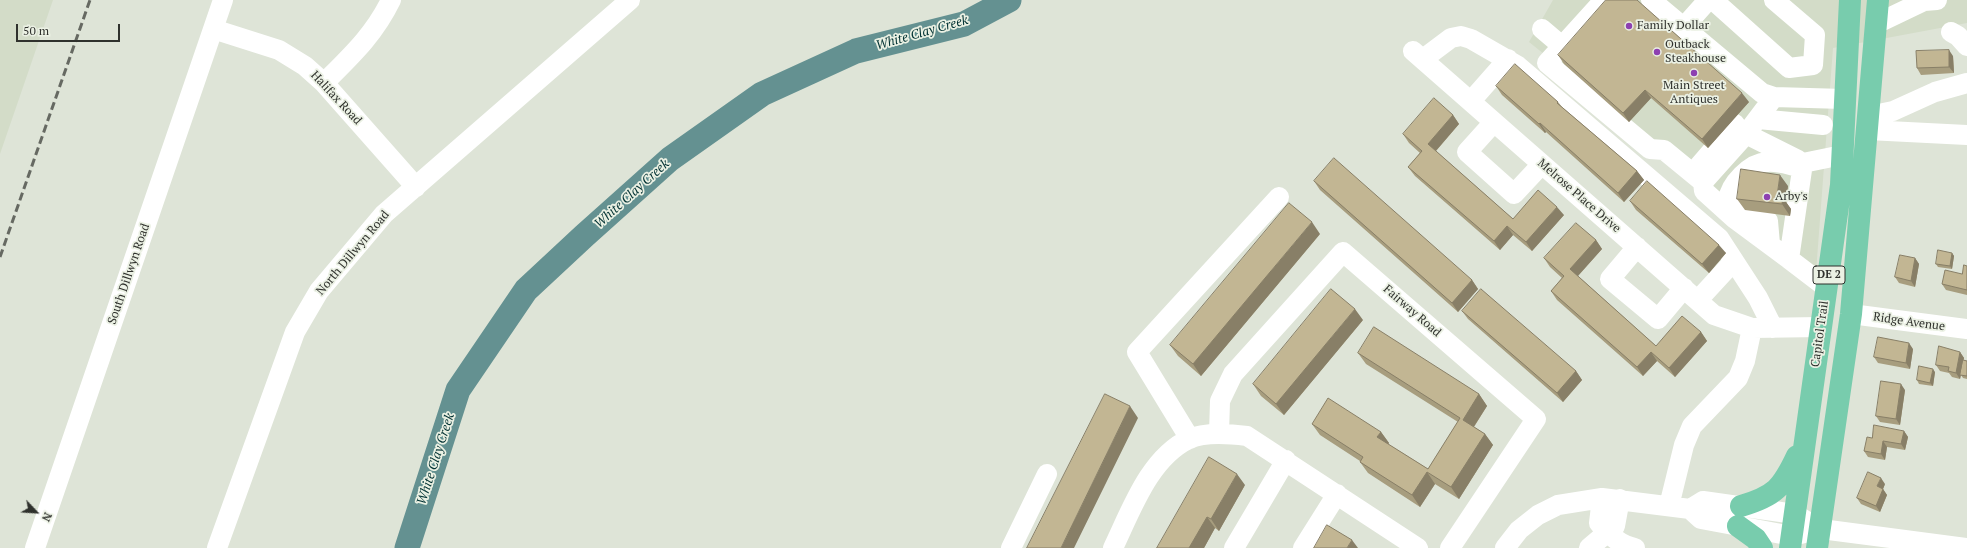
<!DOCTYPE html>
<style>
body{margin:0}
#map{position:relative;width:1967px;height:548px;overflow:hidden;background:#dee4d7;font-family:"PT Serif",serif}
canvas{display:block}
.north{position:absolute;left:16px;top:492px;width:40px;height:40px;-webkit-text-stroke:3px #ebf1e4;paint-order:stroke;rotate:115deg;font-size:11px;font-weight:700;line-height:16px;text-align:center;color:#2f312d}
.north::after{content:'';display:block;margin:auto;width:14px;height:18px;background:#2f312d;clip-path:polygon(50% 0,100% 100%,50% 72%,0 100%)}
.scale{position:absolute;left:16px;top:24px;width:104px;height:18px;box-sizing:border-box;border:2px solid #2f312d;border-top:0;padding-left:5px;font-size:12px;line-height:14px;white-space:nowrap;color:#2f312d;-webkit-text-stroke:3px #ebf1e4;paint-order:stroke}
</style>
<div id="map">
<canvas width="1967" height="548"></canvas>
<div class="north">N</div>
<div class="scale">50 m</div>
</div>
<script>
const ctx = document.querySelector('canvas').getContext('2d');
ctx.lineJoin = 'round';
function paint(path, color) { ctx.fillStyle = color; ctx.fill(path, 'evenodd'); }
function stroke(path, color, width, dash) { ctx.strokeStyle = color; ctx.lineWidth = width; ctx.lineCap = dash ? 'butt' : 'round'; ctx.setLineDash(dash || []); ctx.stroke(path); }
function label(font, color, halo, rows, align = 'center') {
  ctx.font = font + ' "PT Serif",serif'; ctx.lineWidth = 3.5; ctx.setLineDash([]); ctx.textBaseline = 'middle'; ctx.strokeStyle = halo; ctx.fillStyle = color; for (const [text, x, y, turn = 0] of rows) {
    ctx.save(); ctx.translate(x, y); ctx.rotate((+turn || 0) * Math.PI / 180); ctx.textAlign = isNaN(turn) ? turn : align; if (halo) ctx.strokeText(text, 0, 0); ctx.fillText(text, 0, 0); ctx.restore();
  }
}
paint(new Path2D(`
 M 0,0 L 53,0 L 0,154 Z
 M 1553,0 L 1967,0 L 1967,23 L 1833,48 L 1816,272 L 1529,42 Z`), '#d3dcc8');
stroke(new Path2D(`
 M 407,548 L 458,390 L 526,290 L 584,236 L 670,159 L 762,94 L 856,51 L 964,24 L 1009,0`), '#649191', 25);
stroke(new Path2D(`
 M 1604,0 L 1547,63 L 1650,149 L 1664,150 L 1703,182
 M 1651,0 L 1762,93 L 1774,97 L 1844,99
 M 1713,0 L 1789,68 L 1813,65 L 1815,35 L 1774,0
 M 1876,24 L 1924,1 L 1937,0
 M 1684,27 L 1708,0
 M 213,29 L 279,50 L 305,66 L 324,83 L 416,187
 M 1542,29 L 1562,46
 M 1951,32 L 1958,36 L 1967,46
 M 1413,51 L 1714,315 L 1752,328 L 1821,327
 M 1423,59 L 1451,38 L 1461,36 L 1471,39 L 1518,66 L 1719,238 L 1758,298 L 1773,328
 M 324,83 C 351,56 374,35 391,0
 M 1774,97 L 1746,134 L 1798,160
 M 1471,101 L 1508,59
 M 1869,116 L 1893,111 L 1935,92 L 1967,83
 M 1758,119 L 1823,125
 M 1494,122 L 1467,152 L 1514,194 L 1542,164
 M 1868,130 L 1967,135
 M 1746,134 L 1703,182 L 1704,191 L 1735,219 L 1789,259
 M 1698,167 L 1735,124
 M 1770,244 L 1768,221 C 1752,218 1737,216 1728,200 C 1730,184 1750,163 1767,162 C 1776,161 1786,164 1795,166 L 1799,161
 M 1637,247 L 1610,279 L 1658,319 L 1684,288
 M 1827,288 L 1789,259 L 1803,163 L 1842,155
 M 1698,300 L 1733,262
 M 1851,314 L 1967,329
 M 1219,434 L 1220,401 L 1233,374 L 1343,252 L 1536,419 L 1450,548
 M 1190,439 L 1137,352 L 1279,197
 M 1602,498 L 1599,523 C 1610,535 1619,545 1635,548
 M 1669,506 L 1684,445 L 1692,426 L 1738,378 L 1745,361 L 1752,328
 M 1690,509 L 1703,501 L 1795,514 L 1808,522
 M 35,548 L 223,0
 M 217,548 L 295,332 L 319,291 L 384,214 L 630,0
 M 1011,548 L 1047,474
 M 1113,548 C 1131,511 1149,458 1189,439 C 1204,432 1231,434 1247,436 L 1418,548
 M 1234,548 L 1286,460
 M 1303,548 L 1337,494
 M 1505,548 L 1519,530 L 1538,515 L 1558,505 L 1602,498 L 1690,509 L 1701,519 L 1792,536 L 1821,529 L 1967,548
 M 1589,548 L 1615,526 L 1620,499`), '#fff', 20);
stroke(new Path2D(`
 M 1741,506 C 1775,496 1782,488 1797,456
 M 1738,526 L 1756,539 L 1762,548
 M 1790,548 L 1841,185 L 1850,0
 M 1817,548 L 1851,314 L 1878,0`), '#78ccad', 22);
stroke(new Path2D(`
 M 0,257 L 90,0`), '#666962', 3, [8, 4]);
paint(new Path2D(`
 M 1558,55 L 1749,102 L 1708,148 L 1651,98 L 1629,122 L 1564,64 Z
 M 1953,56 L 1954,73 L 1921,75 L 1917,68 Z
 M 1496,86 L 1558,102 L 1562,107 L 1637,171 L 1644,180 L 1624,202 L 1546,132 L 1545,133 L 1502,95 Z
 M 1453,115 L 1459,124 L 1436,151 L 1513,219 L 1564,215 L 1532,251 L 1513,235 L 1500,250 L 1415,176 L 1408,167 L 1420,153 L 1409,143 L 1403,134 Z
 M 1314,181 L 1472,280 L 1478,289 L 1458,312 L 1320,190 Z
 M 1788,186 L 1786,202 L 1791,209 L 1790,216 L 1745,210 L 1737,199 Z
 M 1630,201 L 1726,253 L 1709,273 L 1636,210 Z
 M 1320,234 L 1201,376 L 1178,356 L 1170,345 Z
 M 1596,240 L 1602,249 L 1578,276 L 1656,346 L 1701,332 L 1707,341 L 1675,377 L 1657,361 L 1643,376 L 1557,300 L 1551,291 L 1562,278 L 1550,267 L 1544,258 Z
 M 1952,253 L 1954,256 L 1952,269 L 1938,267 L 1936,264 Z
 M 1915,258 L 1919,264 L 1915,287 L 1899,283 L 1895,277 Z
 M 1967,266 L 1967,295 L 1946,290 L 1942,284 L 1962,274 Z
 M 1462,311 L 1576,371 L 1582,380 L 1563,402 L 1468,319 Z
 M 1363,320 L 1284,415 L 1261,396 L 1253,384 Z
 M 1913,349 L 1910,369 L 1878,363 L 1874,357 Z
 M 1960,352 L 1964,358 L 1963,360 L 1967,361 L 1967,379 L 1963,378 L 1961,375 L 1960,379 L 1952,377 L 1949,373 L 1940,371 L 1936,365 Z
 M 1358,353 L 1479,394 L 1487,406 L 1474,427 L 1485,434 L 1493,445 L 1459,499 L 1435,484 L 1420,507 L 1368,473 L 1360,462 L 1360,461 L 1320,435 L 1312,424 L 1381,432 L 1389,443 L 1388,444 L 1428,469 L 1458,422 L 1366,364 Z
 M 1935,372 L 1933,386 L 1919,384 L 1917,380 Z
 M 1905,390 L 1900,425 L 1880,422 L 1876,416 Z
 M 1904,431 L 1908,437 L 1905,450 L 1887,447 L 1885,460 L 1868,457 L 1864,451 L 1872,438 Z
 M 1885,484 L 1883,489 L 1887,495 L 1880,512 L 1861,504 L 1857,498 Z
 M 1245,485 L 1219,531 L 1215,528 L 1204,548 L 1157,548 Z`), '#a79d7e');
paint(new Path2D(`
 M 1949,50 L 1953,56 L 1954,73 L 1949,67 Z
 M 1645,90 L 1651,98 L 1629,122 L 1623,113 Z
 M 1742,93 L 1749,102 L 1708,148 L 1702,139 Z
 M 1453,115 L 1459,124 L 1434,153 L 1428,144 Z
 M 1540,123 L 1546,132 L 1545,133 L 1539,124 Z
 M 1637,171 L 1644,180 L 1624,202 L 1618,193 Z
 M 1780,175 L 1788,186 L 1786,202 L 1791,209 L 1790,216 L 1782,204 L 1777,196 Z
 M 1557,207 L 1564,215 L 1532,251 L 1526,242 Z
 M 1312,222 L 1320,234 L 1201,376 L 1193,364 Z
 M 1507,226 L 1513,235 L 1500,250 L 1494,241 Z
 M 1596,240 L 1602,249 L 1576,278 L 1570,269 Z
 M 1719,245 L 1726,253 L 1709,273 L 1702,264 Z
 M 1952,253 L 1954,256 L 1952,269 L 1950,266 Z
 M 1915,258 L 1919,264 L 1915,287 L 1911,281 Z
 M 1472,280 L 1478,289 L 1458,312 L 1452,303 Z
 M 1355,309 L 1363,320 L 1284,415 L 1276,404 Z
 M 1701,332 L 1707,341 L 1675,377 L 1669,368 Z
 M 1909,343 L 1913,349 L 1910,369 L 1906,363 Z
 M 1651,352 L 1657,361 L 1643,376 L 1637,367 Z
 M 1960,352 L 1964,358 L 1960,379 L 1956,373 Z
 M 1933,369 L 1935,372 L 1933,386 L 1930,383 Z
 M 1576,371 L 1582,380 L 1563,402 L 1557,393 Z
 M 1901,384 L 1905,390 L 1900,425 L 1896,419 Z
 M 1479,394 L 1487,406 L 1471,431 L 1463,420 Z
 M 1130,406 L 1138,418 L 1074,548 L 1061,548 Z
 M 1904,431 L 1908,437 L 1905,450 L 1901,444 Z
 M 1381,432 L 1389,443 L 1385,449 L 1377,437 Z
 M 1485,434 L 1493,445 L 1459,499 L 1451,487 Z
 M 1883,441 L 1887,447 L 1885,460 L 1881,454 Z
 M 1427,472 L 1435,484 L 1420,507 L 1412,495 Z
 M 1237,474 L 1245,485 L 1219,531 L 1211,519 Z
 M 1881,478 L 1885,484 L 1883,489 L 1887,495 L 1880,512 L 1876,506 L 1877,486 Z
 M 1207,517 L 1215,528 L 1204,548 L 1189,548 Z
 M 1352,540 L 1358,548 L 1347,548 Z`), '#887f67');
const building = new Path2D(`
 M 1606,0 L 1637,0 L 1742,93 L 1702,139 L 1645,90 L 1623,113 L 1558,55 Z
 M 1949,50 L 1949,67 L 1917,68 L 1916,51 Z
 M 1515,64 L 1558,102 L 1557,103 L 1637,171 L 1618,193 L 1540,123 L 1539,124 L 1496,86 Z
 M 1434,98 L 1453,115 L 1428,144 L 1513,219 L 1538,190 L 1557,207 L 1526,242 L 1507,226 L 1494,241 L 1408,167 L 1422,151 L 1403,134 Z
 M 1334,158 L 1472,280 L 1452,303 L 1314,181 Z
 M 1741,169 L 1780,175 L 1777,196 L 1783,197 L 1782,204 L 1737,199 Z
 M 1647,181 L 1719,245 L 1702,264 L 1630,201 Z
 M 1289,203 L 1312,222 L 1193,364 L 1170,345 Z
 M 1576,223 L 1596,240 L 1570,269 L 1656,346 L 1682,316 L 1701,332 L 1669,368 L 1651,352 L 1637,367 L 1551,291 L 1564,276 L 1544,258 Z
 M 1938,250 L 1952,253 L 1950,266 L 1936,264 Z
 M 1900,255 L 1915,258 L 1911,281 L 1895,277 Z
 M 1964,265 L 1967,266 L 1967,290 L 1942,284 L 1945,270 L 1962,274 Z
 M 1331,289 L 1355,309 L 1276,404 L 1253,384 Z
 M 1481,289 L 1576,371 L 1557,393 L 1462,311 Z
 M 1374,327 L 1479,394 L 1463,420 L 1485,434 L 1451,487 L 1427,472 L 1412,495 L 1360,462 L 1363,457 L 1312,424 L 1328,398 L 1381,432 L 1377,437 L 1428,469 L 1460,418 L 1358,353 Z
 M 1878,337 L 1909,343 L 1906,363 L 1874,357 Z
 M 1939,346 L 1960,352 L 1956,373 L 1948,371 L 1949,367 L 1936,365 Z
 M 1963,360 L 1967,361 L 1967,376 L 1960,375 Z
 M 1919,366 L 1933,369 L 1930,383 L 1917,380 Z
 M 1881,381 L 1901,384 L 1896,419 L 1876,416 Z
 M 1105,394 L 1130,406 L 1061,548 L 1027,548 Z
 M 1874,425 L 1904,431 L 1901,444 L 1883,441 L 1881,454 L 1864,451 L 1867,437 L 1872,438 Z
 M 1209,457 L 1237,474 L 1211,519 L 1207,517 L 1189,548 L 1157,548 Z
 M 1868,472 L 1881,478 L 1877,486 L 1883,489 L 1876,506 L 1857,498 Z
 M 1327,525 L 1352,540 L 1347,548 L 1314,548 Z`);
paint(building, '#c2b693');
stroke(building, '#887f67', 1);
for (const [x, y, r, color] of [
 [1629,26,4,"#8d40b1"],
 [1657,52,4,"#8d40b1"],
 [1694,73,4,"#8d40b1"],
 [1767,197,4,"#8d40b1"]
]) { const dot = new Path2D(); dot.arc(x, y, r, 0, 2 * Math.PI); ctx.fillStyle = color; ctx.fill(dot); stroke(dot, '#ebf1e4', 1.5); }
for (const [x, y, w] of [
 [1829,275,32]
]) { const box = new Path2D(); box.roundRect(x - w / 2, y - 9, w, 18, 3); ctx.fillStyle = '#ebf1e4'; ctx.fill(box); stroke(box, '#2f312d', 1); }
label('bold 11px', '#2f312d', null, [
 ["DE 2",1829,275]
]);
label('12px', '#2f312d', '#ebf1e4', [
 ["Family Dollar",1637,26],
 ["Outback",1665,45],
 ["Steakhouse",1665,59],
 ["Main Street",1694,86,"center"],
 ["Antiques",1694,100,"center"],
 ["Arby's",1775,197]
], 'left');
label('12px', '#2f312d', '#ebf1e4', [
 ["Halifax Road",336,98,47],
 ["Melrose Place Drive",1579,196,41],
 ["North Dillwyn Road",353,253,-50],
 ["South Dillwyn Road",129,274,-71],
 ["Fairway Road",1412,311,41],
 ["Ridge Avenue",1909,322,8],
 ["Capitol Trail",1820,334,-82]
]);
label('italic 13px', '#023233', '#ebf1e4', [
 ["White Clay Creek",922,33,-16],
 ["White Clay Creek",632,194,-42],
 ["White Clay Creek",436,459,-72]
]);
</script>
